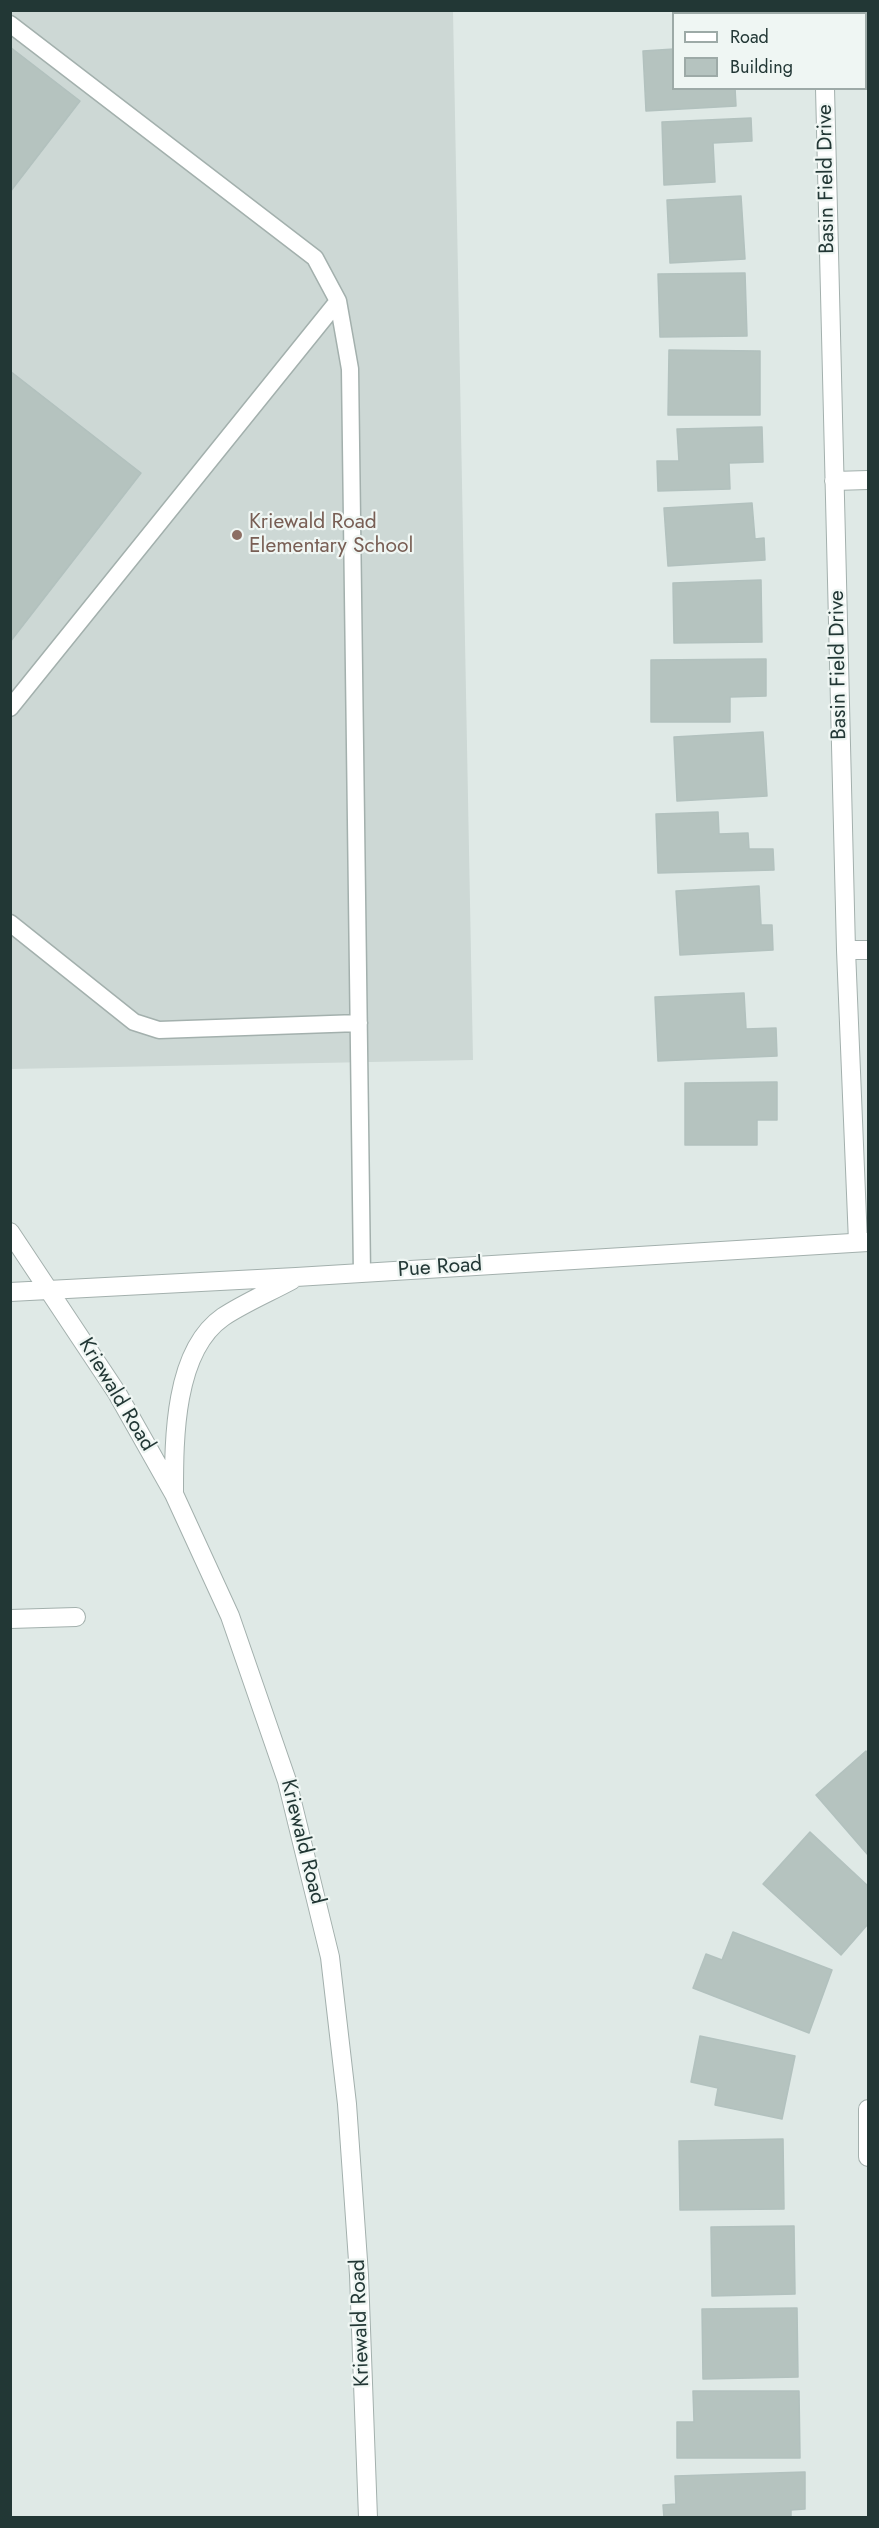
<!DOCTYPE html>
<style>
body{margin:0}
#map{position:relative;width:879px;height:2528px;overflow:hidden;background:#dfe9e6;font-family:Jost,sans-serif}
canvas{display:block}
.frame{position:absolute;inset:0;border:12px solid #223735;pointer-events:none}
.legend{position:absolute;left:672px;top:12px;width:195px;height:78px;box-sizing:border-box;background:#eff6f3;border:2px solid #9daaa7;margin:0;padding:8px 10px;list-style:none;font-size:18px;color:#223735}
.legend li{display:flex;align-items:center;gap:12px;height:30px}
.legend b{width:30px;border:2px solid #9daaa7}
</style>
<div id="map">
<canvas width="879" height="2528"></canvas>
<div class="frame"></div>
<ul class="legend">
<li><b style="height:8px;background:#fff"></b>Road</li>
<li><b style="height:16px;background:#b5c3bf"></b>Building</li>
</ul>
</div>
<script>
const ctx = document.querySelector('canvas').getContext('2d');
ctx.lineJoin = 'round';
function paint(path, color) { ctx.fillStyle = color; ctx.fill(path, 'evenodd'); }
function stroke(path, color, width, dash) { ctx.strokeStyle = color; ctx.lineWidth = width; ctx.lineCap = dash ? 'butt' : 'round'; ctx.setLineDash(dash || []); ctx.stroke(path); }
function label(font, color, halo, rows, align = 'center') {
  ctx.font = font + ' Jost,sans-serif'; ctx.lineWidth = 4.5; ctx.setLineDash([]); ctx.textBaseline = 'middle'; ctx.strokeStyle = halo; ctx.fillStyle = color; for (const [text, x, y, turn = 0] of rows) {
    ctx.save(); ctx.translate(x, y); ctx.rotate((+turn || 0) * Math.PI / 180); ctx.textAlign = isNaN(turn) ? turn : align; if (halo) ctx.strokeText(text, 0, 0); ctx.fillText(text, 0, 0); ctx.restore();
  }
}
paint(new Path2D(`
 M 10,11 L 453,11 L 473,1060 L 11,1069 Z`), '#cdd8d5');
const building = new Path2D(`
 M 10,47 L 80,101 L 10,192 Z
 M 674,49 L 674,88 L 735,88 L 736,106 L 646,111 L 643,51 Z
 M 751,118 L 752,141 L 713,143 L 715,182 L 664,185 L 662,122 Z
 M 741,196 L 745,259 L 670,263 L 667,200 Z
 M 745,273 L 747,336 L 660,337 L 658,274 Z
 M 669,350 L 760,351 L 760,415 L 668,415 Z
 M 10,371 L 141,473 L 10,642 Z
 M 762,427 L 763,462 L 729,463 L 730,489 L 658,491 L 657,461 L 679,461 L 677,429 Z
 M 752,503 L 755,539 L 764,538 L 765,560 L 668,566 L 664,508 Z
 M 761,580 L 762,642 L 674,643 L 673,583 Z
 M 766,659 L 766,696 L 730,697 L 730,722 L 651,722 L 651,660 Z
 M 763,732 L 767,796 L 677,801 L 674,737 Z
 M 718,812 L 719,834 L 748,833 L 749,849 L 773,849 L 774,870 L 658,873 L 656,814 Z
 M 759,886 L 761,925 L 772,925 L 773,950 L 680,955 L 676,891 Z
 M 744,993 L 746,1029 L 776,1028 L 777,1056 L 658,1061 L 655,997 Z
 M 777,1082 L 777,1120 L 757,1120 L 757,1145 L 685,1145 L 685,1083 Z
 M 866,1751 L 868,1753 L 868,1855 L 816,1795 Z
 M 810,1832 L 868,1886 L 868,1924 L 841,1955 L 763,1884 Z
 M 733,1932 L 832,1970 L 809,2033 L 693,1988 L 706,1954 L 722,1960 Z
 M 700,2036 L 795,2056 L 782,2119 L 715,2105 L 718,2088 L 691,2082 Z
 M 783,2139 L 784,2209 L 680,2210 L 679,2141 Z
 M 794,2226 L 795,2294 L 712,2296 L 711,2227 Z
 M 797,2308 L 798,2377 L 703,2379 L 702,2309 Z
 M 693,2391 L 799,2391 L 800,2458 L 677,2458 L 677,2422 L 694,2422 Z
 M 805,2472 L 805,2509 L 791,2510 L 791,2518 L 664,2518 L 663,2505 L 676,2504 L 675,2476 Z`);
paint(building, '#b5c3bf');
stroke(building, '#b2c1be', 1.5);
const service = new Path2D(`
 M 10,24 L 315,258 L 338,301 L 350,369 L 362,1273
 M 10,708 L 338,301
 M 10,923 L 134,1022 L 159,1030 L 359,1023`);
const minor = new Path2D(`
 M 823,10 L 823,14
 M 825,88 L 846,950 L 858,1242
 M 834,481 L 868,480
 M 846,950 L 868,950
 M 10,1619 L 76,1617
 M 868,2109 L 868,2157`);
const tertiary = new Path2D(`
 M 10,1232 L 117,1393 L 174,1494 L 230,1616 L 287,1781 L 330,1957 L 347,2104 L 359,2275 L 368,2518
 M 10,1292 L 296,1277 L 868,1242
 M 174,1492 C 174,1439 174,1351 223,1317 C 244,1303 270,1292 292,1280`);
stroke(service, '#a3b0ad', 19);
stroke(minor, '#a3b0ad', 20);
stroke(tertiary, '#a3b0ad', 20);
stroke(service, '#fff', 16);
stroke(minor, '#fff', 18);
stroke(tertiary, '#fff', 18);
for (const [x, y, r, color] of [
 [237,535,6,"#8d6e63"]
]) { const dot = new Path2D(); dot.arc(x, y, r, 0, 2 * Math.PI); ctx.fillStyle = color; ctx.fill(dot); stroke(dot, '#eff6f3', 2); }
label('21px', '#223735', '#eff6f3', [
 ["Basin Field Drive",827,179,-91],
 ["Basin Field Drive",839,665,-91],
 ["Pue Road",440,1268,-4],
 ["Kriewald Road",116,1395,59],
 ["Kriewald Road",302,1842,76],
 ["Kriewald Road",361,2323,-92]
]);
label('21px', '#785e54', '#eff6f3', [
 ["Kriewald Road",249,523],
 ["Elementary School",249,547]
], 'left');
</script>
